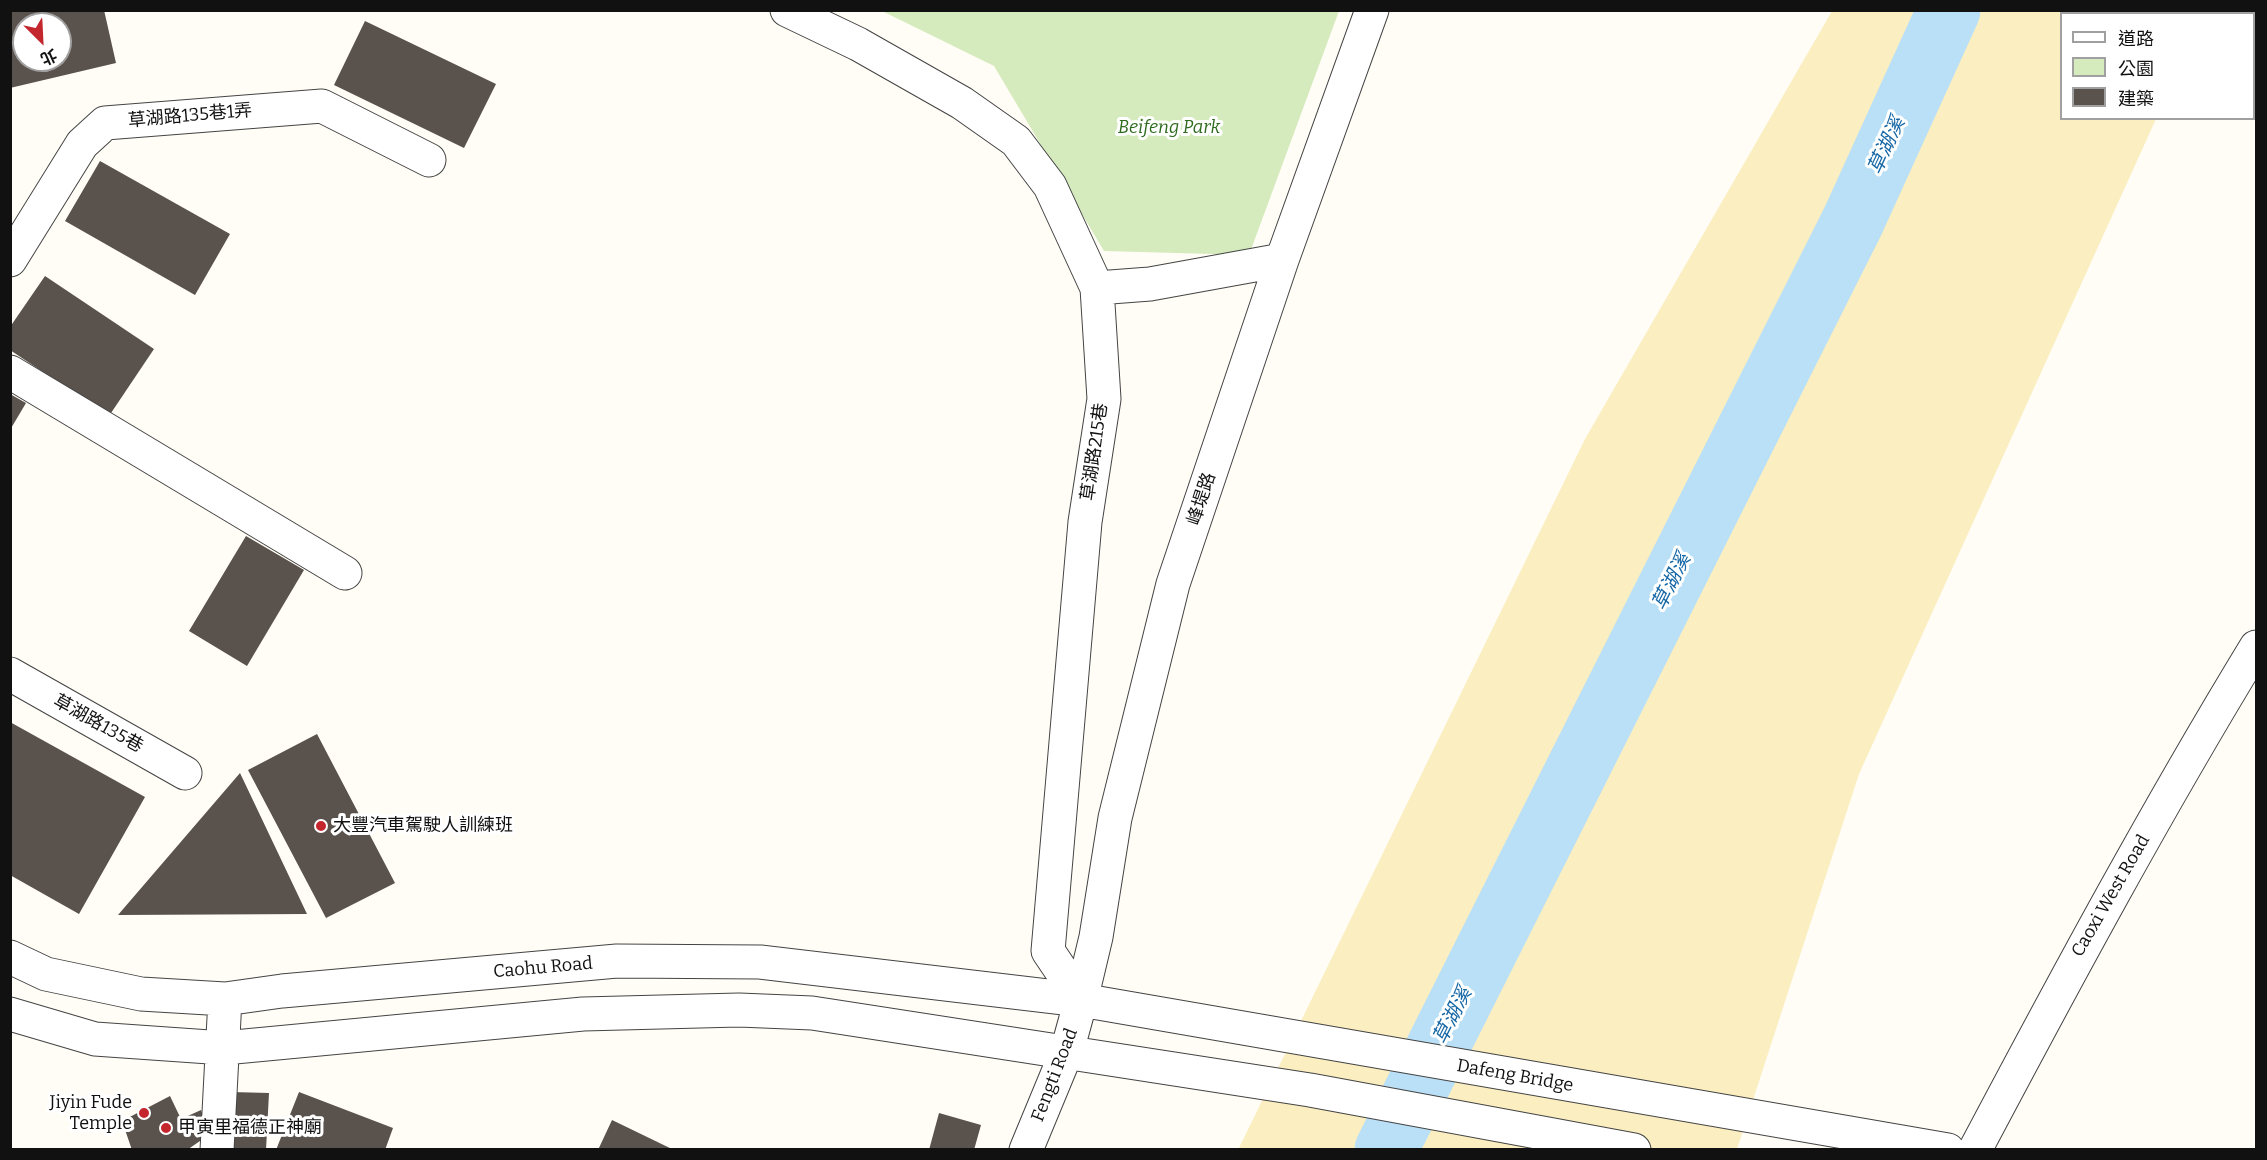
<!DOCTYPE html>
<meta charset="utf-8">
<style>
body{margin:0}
#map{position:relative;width:2267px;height:1160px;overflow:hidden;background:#fffdf5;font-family:Bitter,"Noto Sans TC",serif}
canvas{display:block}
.frame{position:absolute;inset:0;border:12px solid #111;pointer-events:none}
.legend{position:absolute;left:2060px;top:12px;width:195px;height:108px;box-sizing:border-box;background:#fff;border:2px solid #a0a0a0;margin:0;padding:8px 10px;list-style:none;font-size:18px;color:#111}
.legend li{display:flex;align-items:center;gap:12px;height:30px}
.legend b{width:30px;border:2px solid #a0a0a0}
.north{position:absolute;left:12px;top:12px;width:60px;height:60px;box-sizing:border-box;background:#fff;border:2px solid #a0a0a0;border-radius:50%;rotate:156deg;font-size:16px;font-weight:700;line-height:24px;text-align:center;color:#111}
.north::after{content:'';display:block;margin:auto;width:21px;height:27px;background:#c4262e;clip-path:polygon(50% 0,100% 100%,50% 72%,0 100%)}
</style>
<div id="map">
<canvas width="2267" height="1160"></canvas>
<div class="frame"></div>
<ul class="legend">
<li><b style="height:8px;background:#fff"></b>道路</li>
<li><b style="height:16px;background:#d5ebbd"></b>公園</li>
<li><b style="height:16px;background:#5a524d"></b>建築</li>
</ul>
<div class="north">北</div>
</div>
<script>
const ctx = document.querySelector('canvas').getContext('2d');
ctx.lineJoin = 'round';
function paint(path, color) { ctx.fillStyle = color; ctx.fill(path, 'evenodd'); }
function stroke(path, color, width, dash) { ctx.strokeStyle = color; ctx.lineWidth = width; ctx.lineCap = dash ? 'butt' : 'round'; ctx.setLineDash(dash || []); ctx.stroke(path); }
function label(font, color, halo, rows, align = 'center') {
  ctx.font = font + ' Bitter,"Noto Sans TC",serif'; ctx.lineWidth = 6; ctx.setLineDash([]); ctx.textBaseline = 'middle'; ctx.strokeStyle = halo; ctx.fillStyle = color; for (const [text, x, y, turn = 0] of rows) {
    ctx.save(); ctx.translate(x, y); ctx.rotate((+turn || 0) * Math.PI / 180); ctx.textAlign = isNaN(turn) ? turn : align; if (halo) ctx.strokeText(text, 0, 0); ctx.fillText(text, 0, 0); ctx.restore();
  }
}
paint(new Path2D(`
 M 882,11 L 1339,11 L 1249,255 L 1104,251 L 994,66 Z`), '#d5ebbd');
paint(new Path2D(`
 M 1832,11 L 2204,11 L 2203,14 L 2062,14 L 2062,118 L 2156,119 L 1859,774 L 1737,1149 L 1238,1150 L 1585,439 Z`), '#fbeec1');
stroke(new Path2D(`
 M 1386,1150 L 1853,221 L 1949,10`), '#b9e0f7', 63);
paint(new Path2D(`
 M 104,10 L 116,63 L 10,88 L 10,11 ZM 24,24 L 60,24 L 60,60 L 24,60 Z
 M 365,21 L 496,84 L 464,148 L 334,85 Z
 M 100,161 L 230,234 L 195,295 L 65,221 Z
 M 45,276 L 154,349 L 109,416 L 10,350 L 10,327 Z
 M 10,394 L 26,403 L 10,430 Z
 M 246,536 L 304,570 L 247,666 L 189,631 Z
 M 10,722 L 145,797 L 79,914 L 10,875 Z
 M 317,734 L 395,883 L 326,918 L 248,770 Z
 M 240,773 L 307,914 L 118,915 Z
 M 231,1092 L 269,1093 L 266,1150 L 228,1150 Z
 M 299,1092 L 393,1128 L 385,1150 L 276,1150 Z
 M 170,1096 L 181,1119 L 201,1110 L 210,1134 L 187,1150 L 132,1150 L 122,1121 Z
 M 939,1113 L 981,1125 L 974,1150 L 929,1150 Z
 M 612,1120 L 674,1150 L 598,1150 Z`), '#5a524d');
const minor = new Path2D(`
 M 787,10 L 858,44 L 962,103 L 1016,141 L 1050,186 L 1097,288 L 1104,399 L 1085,522 L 1048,951 L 1081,1000
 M 10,260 L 82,144 L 105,123 L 322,106 L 429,160
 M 1097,288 L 1150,284 L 1282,260
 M 10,372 L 345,573
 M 10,674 L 185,773
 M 10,957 L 46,974 L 141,994 L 225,999 L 282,991 L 617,961 L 760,962 L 1081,1000 L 1948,1150
 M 10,1014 L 95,1039 L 224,1048 L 583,1014 L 739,1010 L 812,1013 L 1310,1090 L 1634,1150
 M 217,1150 L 225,999
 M 1026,1150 L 1067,1051 L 1081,1000 L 1096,937 L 1115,818 L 1173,584 L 1282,260 L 1372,10
 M 1975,1150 C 2065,980 2156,811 2256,647`);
stroke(minor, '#444', 35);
stroke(minor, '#fff', 33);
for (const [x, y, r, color] of [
 [321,826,6,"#c4262e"],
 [144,1113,6,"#c4262e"],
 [166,1128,6,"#c4262e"]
]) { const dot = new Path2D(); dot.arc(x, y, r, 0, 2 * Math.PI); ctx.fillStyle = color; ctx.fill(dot); stroke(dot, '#fff', 2); }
label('18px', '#111', '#fff', [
 ["草湖路135巷1弄",190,116,-5],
 ["草湖路215巷",1095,452,-82],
 ["峰堤路",1202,499,-72],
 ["草湖路135巷",98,724,29],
 ["Caoxi West Road",2111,896,-60],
 ["Caohu Road",543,968,-5],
 ["Fengti Road",1055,1075,-69],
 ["Dafeng Bridge",1515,1076,10]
]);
label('italic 18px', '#2f6b1f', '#fff', [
 ["Beifeng Park",1169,128]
]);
label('18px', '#111', '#fff', [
 ["大豐汽車駕駛人訓練班",333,826],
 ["Jiyin Fude",132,1103,"right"],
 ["Temple",132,1124,"right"],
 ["甲寅里福德正神廟",178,1128]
], 'left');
label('italic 20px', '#1768a6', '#fff', [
 ["草湖溪",1887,146,-65],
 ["草湖溪",1672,582,-63],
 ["草湖溪",1453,1016,-63]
]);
</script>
